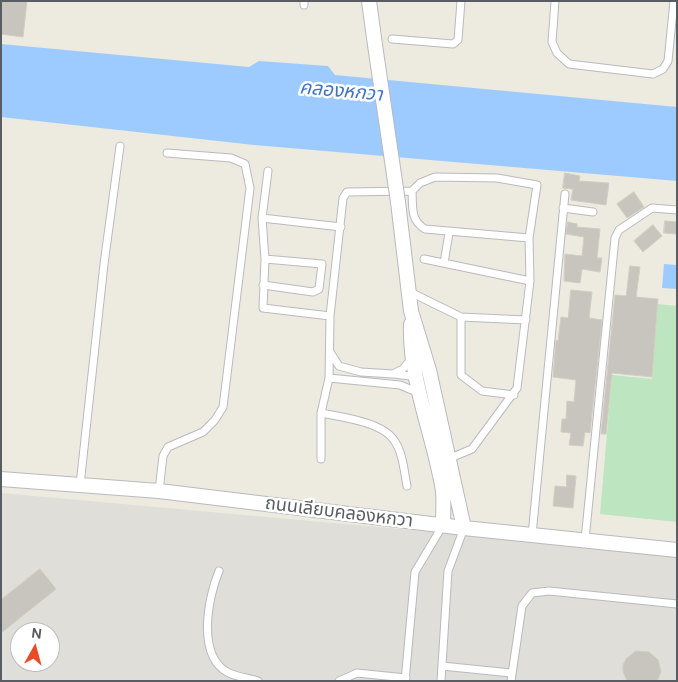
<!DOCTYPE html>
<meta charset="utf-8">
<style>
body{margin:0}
#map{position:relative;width:678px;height:682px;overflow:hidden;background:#edebe0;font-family:"DM Sans",sans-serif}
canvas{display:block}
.frame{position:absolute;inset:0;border:2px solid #595c62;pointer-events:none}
.north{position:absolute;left:10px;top:622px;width:50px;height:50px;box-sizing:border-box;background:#fff;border:1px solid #bdbec0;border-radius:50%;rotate:7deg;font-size:14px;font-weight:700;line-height:20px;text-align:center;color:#595c62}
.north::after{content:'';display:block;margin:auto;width:18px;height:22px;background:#ea4c29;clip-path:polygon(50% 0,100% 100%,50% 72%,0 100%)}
</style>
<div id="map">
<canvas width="678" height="682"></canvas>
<div class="frame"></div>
<div class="north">N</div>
</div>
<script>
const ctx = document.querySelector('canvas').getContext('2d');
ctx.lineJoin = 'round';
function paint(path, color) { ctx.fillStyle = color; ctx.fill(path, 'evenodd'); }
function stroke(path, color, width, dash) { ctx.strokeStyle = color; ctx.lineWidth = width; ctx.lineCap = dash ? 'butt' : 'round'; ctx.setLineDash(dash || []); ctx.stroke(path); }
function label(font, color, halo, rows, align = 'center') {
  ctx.font = font + ' "DM Sans","Noto Sans Thai",sans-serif'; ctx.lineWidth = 5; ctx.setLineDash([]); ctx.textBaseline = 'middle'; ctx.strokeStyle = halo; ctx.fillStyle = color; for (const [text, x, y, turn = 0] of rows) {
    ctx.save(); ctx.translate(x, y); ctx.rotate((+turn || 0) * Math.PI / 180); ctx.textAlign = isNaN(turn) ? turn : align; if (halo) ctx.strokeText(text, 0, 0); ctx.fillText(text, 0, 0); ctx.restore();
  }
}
paint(new Path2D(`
 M 1,493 L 677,554 L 677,681 L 1,681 ZM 20,632 L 50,632 L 50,662 L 20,662 Z`), '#e0ded8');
paint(new Path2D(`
 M 658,304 L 677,306 L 677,522 L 600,514 L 612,375 L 652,379 Z`), '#bce5c0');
paint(new Path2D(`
 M 1,44 L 249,67 L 259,61 L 328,66 L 335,75 L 677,107 L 677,181 L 254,145 L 1,117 Z
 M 664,264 L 677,265 L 677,289 L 662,288 Z`), '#9ecbff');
const building = new Path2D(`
 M 1,1 L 27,1 L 23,37 L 1,34 Z
 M 565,173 L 580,176 L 579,181 L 609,183 L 606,205 L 571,200 L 573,189 L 563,188 Z
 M 634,192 L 644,207 L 627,218 L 617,204 Z
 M 665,221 L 677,222 L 677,234 L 664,233 Z
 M 568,222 L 577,224 L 577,227 L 600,229 L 597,258 L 602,258 L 600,272 L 582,269 L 580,283 L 564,281 L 565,254 L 582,256 L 584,237 L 566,234 Z
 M 653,225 L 662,236 L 643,252 L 634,241 Z
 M 630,266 L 640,267 L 636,297 L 658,299 L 652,377 L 612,373 L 606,434 L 601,434 L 615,295 L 626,296 Z
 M 571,290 L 592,292 L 589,318 L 602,320 L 590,433 L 585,432 L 583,446 L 569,445 L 571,433 L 561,432 L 562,419 L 566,419 L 567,401 L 574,402 L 576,380 L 553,377 L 556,340 L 558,341 L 561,317 L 568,318 Z
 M 567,475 L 576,476 L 573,508 L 553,506 L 555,486 L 566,487 Z
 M 40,569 L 56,589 L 1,633 L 1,600 Z
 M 636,651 L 649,652 L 658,660 L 661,672 L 657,681 L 627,681 L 623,671 L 623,665 L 626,659 Z`);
paint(building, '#c7c5be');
stroke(building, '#d1cdbf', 1);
const lane = new Path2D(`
 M 304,1 L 304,5
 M 555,1 L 552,42 L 557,53 L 569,64 L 653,74 L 663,69 L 668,61 L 674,1
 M 392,39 L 453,44 L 458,40 L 461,1
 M 268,171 L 262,218 L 265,259 L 263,308 L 330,316
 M 563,208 L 593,212
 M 262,218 L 341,227
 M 424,259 L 530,281
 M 444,263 L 449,233
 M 263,285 L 313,292 L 319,289 L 322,264 L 265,259
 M 408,291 L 461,317 L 526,320
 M 461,317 L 461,375 L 482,391 L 514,395
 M 330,352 L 339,366 L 361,372 L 393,374 L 403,369 L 411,359
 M 394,374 L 418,377
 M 329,378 L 400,385 L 419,393
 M 321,413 C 342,417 382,422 394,440 C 403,453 404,471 407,486
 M 321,459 L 321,413 L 329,378 L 330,316 L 343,198 L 347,192 L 412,191
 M 448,459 L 472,449 L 517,388 L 530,281 L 529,238 L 537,185 L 497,178 L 435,177 L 420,183 L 412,191 C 413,207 410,220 425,229 L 529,238
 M 80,485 L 104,264 L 120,146
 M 159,491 L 163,456 L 168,447 L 203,432 L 215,420 L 223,407 L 250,188 L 245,164 L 231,158 L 167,153
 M 532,535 L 565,194
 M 585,540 L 615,238 L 619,230 L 652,208 L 677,210
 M 219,571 C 208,597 196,657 229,673 C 237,677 249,678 258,681
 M 442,666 L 511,673
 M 339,681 L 357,673 L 406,678
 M 405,681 L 415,572 L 443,525
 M 441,681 L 448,571 L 464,528
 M 511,681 L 522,606 L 532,593 L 549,591 L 677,604`);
const street = new Path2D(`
 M 369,1 L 375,45
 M 398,202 L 411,311 L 429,370 L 464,528
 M 411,324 C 409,381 434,435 443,491 C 444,502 443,514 443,525
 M 1,479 L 159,491 L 464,528 L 677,550`);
stroke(lane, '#b8bac0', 9);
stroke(street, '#b8bac0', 16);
stroke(lane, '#fff', 7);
stroke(street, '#fff', 14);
const streetBridge = new Path2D(`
 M 375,45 L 398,202`);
stroke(streetBridge, '#b8bac0', 16, []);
stroke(streetBridge, '#fff', 14);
label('18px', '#595c62', '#fff', [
 ["ถนนเลียบคลองหกวา",339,513,7]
]);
label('italic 19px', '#4072c3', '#fff', [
 ["คลองหกวา",341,92,5]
]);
</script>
